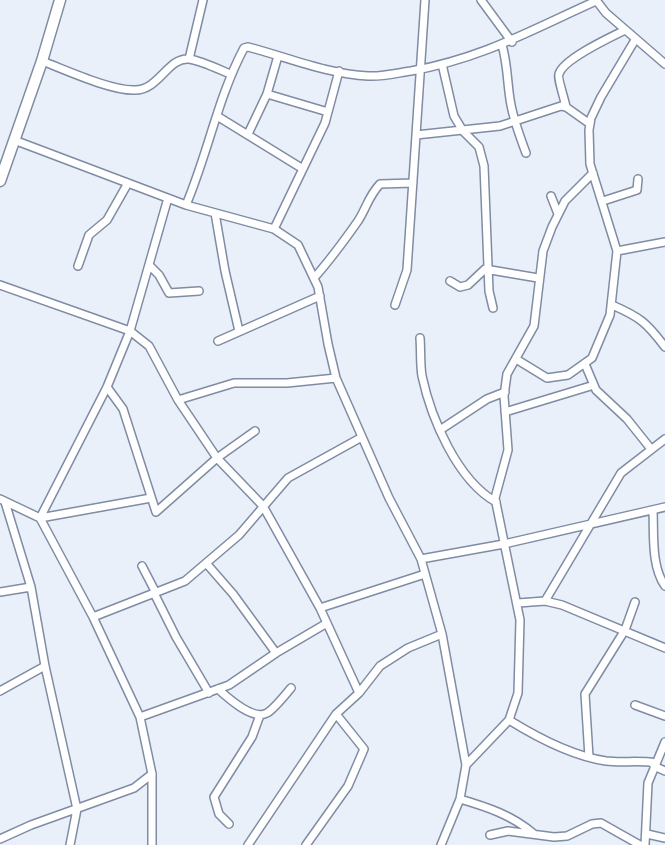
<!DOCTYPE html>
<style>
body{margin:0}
canvas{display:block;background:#eaf0fa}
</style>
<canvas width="665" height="845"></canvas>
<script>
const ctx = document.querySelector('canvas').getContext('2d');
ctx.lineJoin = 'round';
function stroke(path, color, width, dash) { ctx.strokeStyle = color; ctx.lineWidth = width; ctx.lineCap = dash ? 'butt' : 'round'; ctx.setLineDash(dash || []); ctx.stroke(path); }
const street = new Path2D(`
 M 481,0 L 512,42
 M 596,0 L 606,13 L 665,64
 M 502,45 C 508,65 507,85 511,105 C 514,121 520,137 526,153
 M 189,59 L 203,0
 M 42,61 C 66,70 111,91 135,90 C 159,90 168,57 189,59 C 202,61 218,69 230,74
 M 442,64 L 454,116 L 463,131 L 479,147 L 484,166 L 489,291 L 493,308
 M 267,94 L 328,112
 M 566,107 C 565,100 557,78 559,74 C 563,59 611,37 625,30
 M 217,116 L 303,169
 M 248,134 L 267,94 L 278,56
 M 416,135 L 500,126 L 561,106 L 566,107 L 590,124
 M 14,140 L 186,205 L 274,229 L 298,245 L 318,287 L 328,344 L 336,378 L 389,498 L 421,559 L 442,634 L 466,765 L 460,799 L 441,845
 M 551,196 L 558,214
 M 603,201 L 637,190 L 638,179
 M 186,205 C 208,153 218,97 244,48 L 248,47 C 287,57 327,74 368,76 C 382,77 397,73 411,71 C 483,58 531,30 596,1
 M 215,213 L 225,271 L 239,331
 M 274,229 L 325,123 L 339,71
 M 617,251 L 665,242
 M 149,265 L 159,275 L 169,293 L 199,291
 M 78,266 L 89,235 L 107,220 L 128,183
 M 314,278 C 330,260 344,241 358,221 C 367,207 368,197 380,184 L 413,183
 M 450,281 L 460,287 L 468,285 L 485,269 L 538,278
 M 0,285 L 130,331 L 149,346 L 178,400 L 217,458 L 263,506 L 320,608 L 359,693
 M 395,305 L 407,270 L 425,0
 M 612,305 C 640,317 647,323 665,347
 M 420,338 C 421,350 420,364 422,376 C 431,418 457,480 496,502
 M 218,341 L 320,296
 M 516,359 L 547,378 L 568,375 L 592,358 L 610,315 L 617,251 L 590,164 L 589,130 L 591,118 L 601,97 L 635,40
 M 585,364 L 596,390 L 627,419 L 651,449
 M 107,387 L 123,409 L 156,512 L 217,458 L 255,431
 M 178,400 L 234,383 L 287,383 L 336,378
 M 505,412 L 594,385
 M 440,430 L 487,399 L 505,392
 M 0,499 L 40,518 L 93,617 L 140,717 L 152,774 L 152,845
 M 5,502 L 31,587 L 45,666 L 77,809 L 70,845
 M 653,510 C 654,534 651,566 665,586
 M 40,518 L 107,387 L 130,331 L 168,198
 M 40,518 L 151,498
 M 421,559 L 504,544 L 665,507
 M 206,563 L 233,594 L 276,653
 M 142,566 L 156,593
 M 0,592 L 31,587
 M 154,593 L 176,637 L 209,693
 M 545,601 L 621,473 L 665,439
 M 518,603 L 545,601 L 562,605 L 665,648
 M 320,608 L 425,574
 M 93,617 L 185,581 L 239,535 L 288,478 L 362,437
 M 218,689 C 228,698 253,721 267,713 C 274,709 285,695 291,688
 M 0,691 L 45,666
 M 635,705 L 665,716
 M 140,717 L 229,685 L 276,653 L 327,623
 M 509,720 C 538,738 572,756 606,761 C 623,763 639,760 656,763
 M 589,757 L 585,694 L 625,630 L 635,602
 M 466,765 L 509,720 L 518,693 L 520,620 L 495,498 L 508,450 L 504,396 L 507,374 L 534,326 L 543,251 L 552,227 L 565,201 L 593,173
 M 654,766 L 665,771
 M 460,799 C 487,807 512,815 534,834
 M 229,824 L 219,814 L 214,797 L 252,737 L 260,715
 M 647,834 L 665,838
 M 490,835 L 508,831 L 554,837 L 567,836 L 592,824 L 601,823 L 640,845
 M 0,839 L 31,825 L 134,788 L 152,774
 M 248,845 L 336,714 L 359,693 L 380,666 L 408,648 L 442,634
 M 306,845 L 348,786 L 364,749 L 336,714
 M 645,845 L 648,783 L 665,742`);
const secondary = new Path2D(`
 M 0,181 L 42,61 L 60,0`);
stroke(street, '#7f8ca4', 10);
stroke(secondary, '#7f8ca4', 13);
stroke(street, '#fff', 7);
stroke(secondary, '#fff', 10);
</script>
